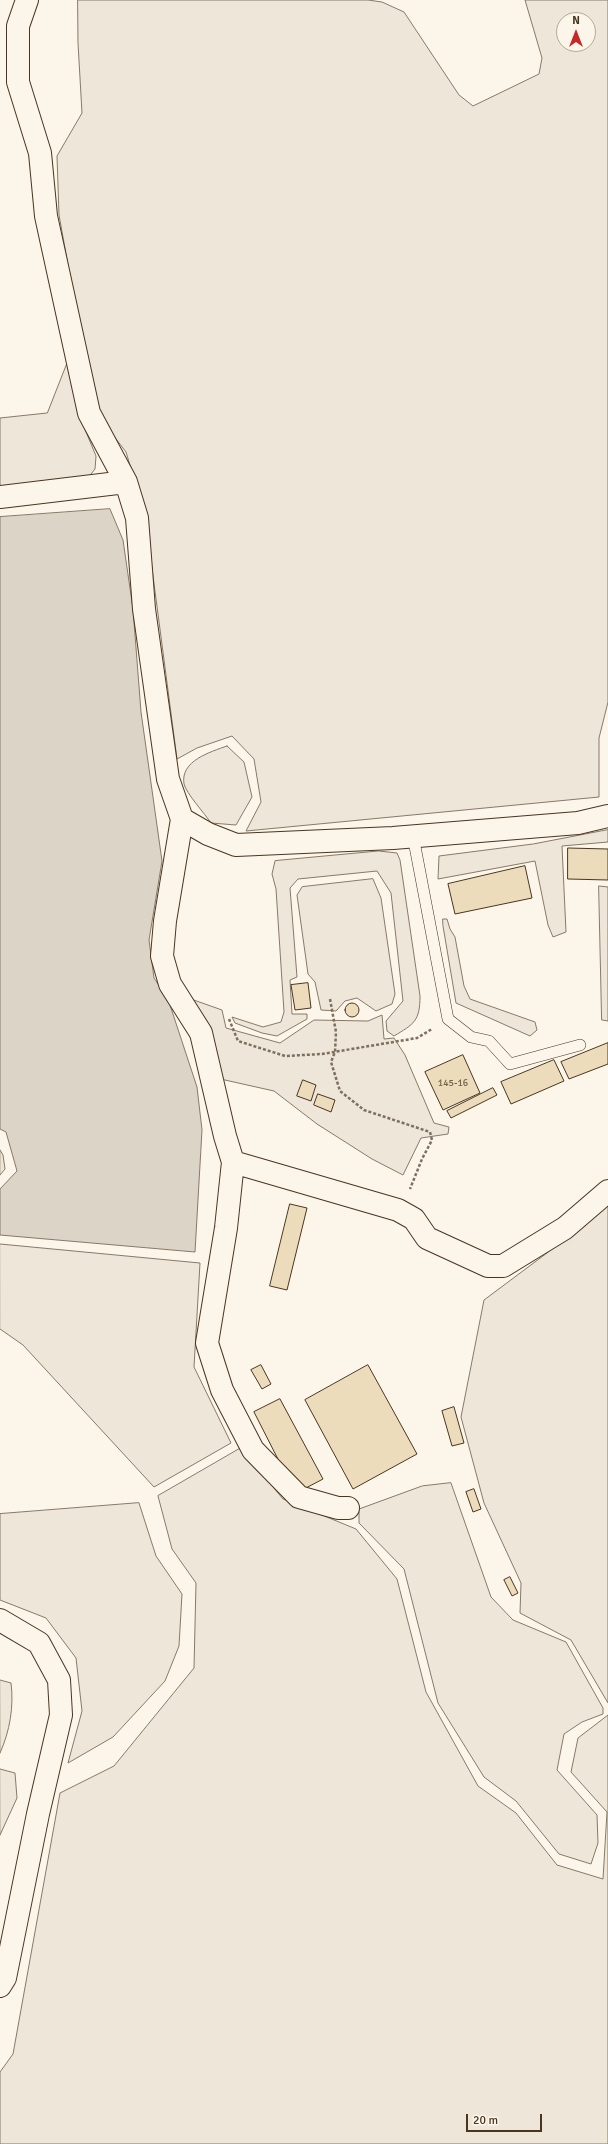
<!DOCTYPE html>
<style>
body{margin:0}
#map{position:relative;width:608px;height:2144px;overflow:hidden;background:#fbf6e9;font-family:Signika,sans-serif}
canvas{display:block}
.north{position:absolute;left:556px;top:12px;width:40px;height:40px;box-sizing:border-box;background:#fbf6e9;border:1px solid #b4a999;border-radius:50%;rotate:0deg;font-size:11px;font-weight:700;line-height:16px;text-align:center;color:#4a3520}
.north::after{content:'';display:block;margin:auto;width:14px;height:18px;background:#c62828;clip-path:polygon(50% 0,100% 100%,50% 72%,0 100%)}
.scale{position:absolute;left:466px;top:2114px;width:76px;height:18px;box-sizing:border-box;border:2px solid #4a3520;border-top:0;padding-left:5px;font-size:12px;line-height:14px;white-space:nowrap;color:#4a3520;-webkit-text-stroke:3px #fbf6e9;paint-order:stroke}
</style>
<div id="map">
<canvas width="608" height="2144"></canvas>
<div class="north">N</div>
<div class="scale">20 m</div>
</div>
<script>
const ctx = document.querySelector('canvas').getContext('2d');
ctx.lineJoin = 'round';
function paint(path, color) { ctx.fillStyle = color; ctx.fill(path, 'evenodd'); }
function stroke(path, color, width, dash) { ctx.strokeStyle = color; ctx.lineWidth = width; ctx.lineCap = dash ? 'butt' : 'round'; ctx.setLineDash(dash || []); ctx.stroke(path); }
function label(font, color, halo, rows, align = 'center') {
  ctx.font = font + ' Signika,sans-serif'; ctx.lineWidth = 3; ctx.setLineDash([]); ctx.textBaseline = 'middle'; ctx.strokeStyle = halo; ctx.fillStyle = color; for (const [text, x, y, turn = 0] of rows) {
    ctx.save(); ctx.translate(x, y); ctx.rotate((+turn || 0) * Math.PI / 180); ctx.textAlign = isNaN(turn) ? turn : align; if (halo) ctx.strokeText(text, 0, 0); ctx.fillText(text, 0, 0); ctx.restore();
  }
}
const green = new Path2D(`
 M 78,0 L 368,0 L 382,2 L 404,12 L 459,95 L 473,106 L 539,74 L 542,58 L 525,0 L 608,0 L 608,702 L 599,738 L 599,797 L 246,831 L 261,802 L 254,759 L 232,736 L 197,748 L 177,759 L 145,515 L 126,452 L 94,410 L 59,215 L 57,156 L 82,113 L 78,43 ZM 564,20 L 588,20 L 588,44 L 564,44 Z
 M 68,361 L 77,410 L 96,456 L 95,469 L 87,479 L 0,488 L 0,418 L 47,413 Z
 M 227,746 L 244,762 L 252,797 L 236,825 L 211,823 C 205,814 186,793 184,784 C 180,761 210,752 227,746 Z
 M 608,830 L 608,842 L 562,846 L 566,932 L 553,937 L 548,925 L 535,861 L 438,879 L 439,856 L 533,844 Z
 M 379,851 L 397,853 L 400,860 L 420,996 C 420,1021 414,1024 394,1036 L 387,1031 L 386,1021 L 403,1001 L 391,893 L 377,871 L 298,879 L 290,888 L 297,977 L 290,980 L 292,1014 L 307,1014 L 307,1019 L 277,1036 L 262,1033 L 235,1023 L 232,1017 L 263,1027 L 281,1022 L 284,1012 L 276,889 L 272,874 L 275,861 Z
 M 373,879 L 381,898 L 395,994 L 392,1004 L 376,1011 L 357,998 L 345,1001 L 336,1011 L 321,1010 L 315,982 L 308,974 L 297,895 L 302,887 Z
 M 599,886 L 608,887 L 608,1021 L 602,1020 Z
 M 443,919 L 447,919 L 450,929 L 455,937 L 464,986 L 470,999 L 535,1022 L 537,1030 L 530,1036 L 456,1003 L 443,926 Z
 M 188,998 L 222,1010 L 226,1028 L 280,1043 L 314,1020 L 368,1021 L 382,1015 L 384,1039 L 394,1038 L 405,1055 L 434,1123 L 449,1127 L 448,1134 L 421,1138 L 403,1175 L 372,1159 L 317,1124 L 274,1091 L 216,1078 Z
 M 0,1150 L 3,1155 L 5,1169 L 0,1175 Z
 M 608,1199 L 608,1703 L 571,1640 L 520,1613 L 521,1583 L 484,1503 L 461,1417 L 484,1300 L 547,1253 Z
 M 0,1244 L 200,1263 L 194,1367 L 231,1443 L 154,1487 L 23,1345 L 0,1329 Z
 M 241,1448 L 283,1499 L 356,1529 L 397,1579 L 426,1692 L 478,1786 L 516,1813 L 557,1865 L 603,1879 L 607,1812 L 571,1772 L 578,1738 L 608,1715 L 608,2144 L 0,2144 L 0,2072 L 13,2054 L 60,1793 L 114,1766 L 194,1668 L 196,1583 L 172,1549 L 158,1496 Z
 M 451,1483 L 491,1597 L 513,1620 L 566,1642 L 603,1708 L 603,1714 L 582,1722 L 564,1734 L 557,1770 L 597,1815 L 598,1843 L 591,1864 L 559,1854 L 516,1801 L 484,1777 L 438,1703 L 404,1569 L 359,1523 L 359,1509 L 422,1486 Z
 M 139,1503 L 156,1556 L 182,1594 L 179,1646 L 165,1681 L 113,1737 L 68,1763 L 82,1711 L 76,1658 L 46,1618 L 0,1600 L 0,1514 Z
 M 0,1680 L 11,1683 C 14,1706 10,1731 0,1753 Z
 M 0,1769 L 15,1773 L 17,1798 L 0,1835 Z`);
paint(green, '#ede6d9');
stroke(green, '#887966', 1);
const water = new Path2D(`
 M 110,509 L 123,540 L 133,609 L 141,712 L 162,861 L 149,940 L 154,978 L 168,999 L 197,1087 L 202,1130 L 195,1252 L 0,1235 L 0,1189 L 17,1171 L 6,1132 L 0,1129 L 0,517 Z`);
paint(water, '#dcd4c6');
stroke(water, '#887966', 1);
const building = new Path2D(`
 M 568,848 L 608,849 L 608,880 L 568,879 Z
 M 525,866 L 532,898 L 455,914 L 448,884 Z
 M 308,983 L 311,1008 L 295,1010 L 291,985 Z
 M345 1010a7 7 0 1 1 14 0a7 7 0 1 1-14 0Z
 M 608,1043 L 608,1064 L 569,1079 L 561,1062 Z
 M 463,1055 L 480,1093 L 443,1110 L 425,1072 Z
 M 554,1060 L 564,1081 L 511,1104 L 501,1082 Z
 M 303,1080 L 316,1085 L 311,1101 L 297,1096 Z
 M 493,1088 L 497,1095 L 451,1118 L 447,1111 Z
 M 318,1094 L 335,1100 L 331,1112 L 314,1105 Z
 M 290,1204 L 307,1208 L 287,1290 L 270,1286 Z
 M 261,1365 L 271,1384 L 262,1389 L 251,1370 Z
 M 368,1365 L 417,1454 L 353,1489 L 305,1400 Z
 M 280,1399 L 323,1479 L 302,1490 L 294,1476 L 282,1467 L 254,1412 Z
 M 454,1407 L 464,1443 L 452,1446 L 442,1411 Z
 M 474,1489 L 481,1509 L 473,1512 L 466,1492 Z
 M 510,1577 L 518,1593 L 512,1596 L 504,1580 Z`);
paint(building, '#ecdcbc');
stroke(building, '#4a3520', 1);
const service = new Path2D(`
 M 413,836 L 448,1019 L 471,1037 L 489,1041 L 510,1064 L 580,1045`);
const minor = new Path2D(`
 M 27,0 L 18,26 L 18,82 L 40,153 L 46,216 L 89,413 L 126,482 L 137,518 L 144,609 L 168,779 L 182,819 L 208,834 L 236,845 L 393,838 L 578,823 L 608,816
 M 0,497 L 126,482
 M 182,819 L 165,921 L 162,956 L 170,984 L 201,1033 L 225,1136 L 233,1162 L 226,1228 L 207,1343 L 222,1390 L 253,1450 L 299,1497 L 338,1508 L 348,1508
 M 233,1162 L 398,1210 L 414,1219 L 427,1238 L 488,1266 L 503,1266 L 565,1228 L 608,1191
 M 0,1620 L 39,1643 L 59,1680 L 61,1715 L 38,1814 L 5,1978 L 0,1986`);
stroke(service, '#4a3520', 12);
stroke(minor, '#4a3520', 24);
stroke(new Path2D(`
 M 330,999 L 336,1032 L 335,1052 L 331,1062 L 340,1091 L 364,1110 L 430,1132 L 432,1140 L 422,1159 L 410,1189
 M 229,1019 L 238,1041 L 285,1056 L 322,1054 L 417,1038 L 432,1029`), '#7f6f5c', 2.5, [3, 2]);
stroke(service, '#fbf6e9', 11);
stroke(minor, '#fbf6e9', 22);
label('10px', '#725f47', null, [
 ["145-16",453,1083]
]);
</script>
